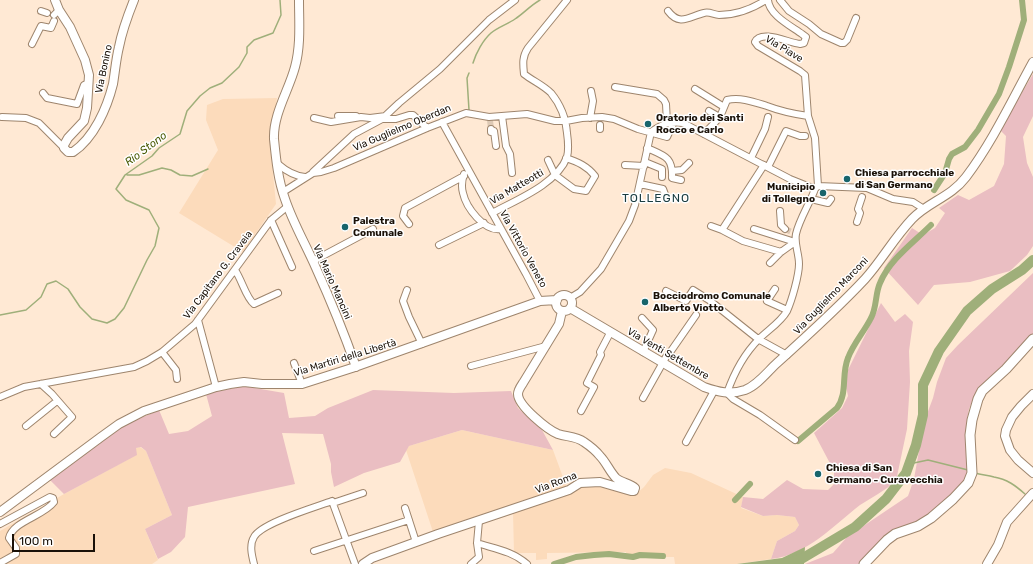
<!DOCTYPE html>
<meta charset="utf-8">
<style>
body{margin:0}
#map{position:relative;width:1033px;height:564px;overflow:hidden;background:#ffe9d4;font-family:Rubik,sans-serif}
canvas{display:block}
.scale{position:absolute;left:12px;top:534px;width:83px;height:18px;box-sizing:border-box;border:2px solid #1a1108;border-top:0;padding-left:5px;font-size:12px;line-height:14px;white-space:nowrap;color:#1a1108;-webkit-text-stroke:3px #fff;paint-order:stroke}
</style>
<div id="map">
<canvas width="1033" height="564"></canvas>
<div class="scale">100 m</div>
</div>
<script>
const ctx = document.querySelector('canvas').getContext('2d');
ctx.lineJoin = 'round';
function paint(path, color) { ctx.fillStyle = color; ctx.fill(path, 'evenodd'); }
function stroke(path, color, width, dash) { ctx.strokeStyle = color; ctx.lineWidth = width; ctx.lineCap = dash ? 'butt' : 'round'; ctx.setLineDash(dash || []); ctx.stroke(path); }
function label(font, color, halo, rows, align = 'center') {
  ctx.font = font + ' Rubik,sans-serif'; ctx.lineWidth = 3; ctx.setLineDash([]); ctx.textBaseline = 'middle'; ctx.strokeStyle = halo; ctx.fillStyle = color; for (const [text, x, y, turn = 0] of rows) {
    ctx.save(); ctx.translate(x, y); ctx.rotate((+turn || 0) * Math.PI / 180); ctx.textAlign = isNaN(turn) ? turn : align; if (halo) ctx.strokeText(text, 0, 0); ctx.fillText(text, 0, 0); ctx.restore();
  }
}
paint(new Path2D(`
 M 277,98 L 270,144 L 276,204 L 243,252 L 179,213 L 218,150 L 206,120 L 207,105 L 223,99 Z
 M 462,430 L 553,450 L 567,488 L 588,484 L 635,495 L 644,487 L 653,475 L 665,468 L 691,473 L 743,497 L 741,508 L 763,516 L 777,515 L 795,517 L 799,525 L 795,531 L 777,541 L 771,559 L 737,564 L 675,564 L 674,557 L 627,557 L 626,552 L 547,553 L 547,559 L 536,560 L 536,553 L 514,553 L 513,512 L 434,535 L 406,450 L 409,446 Z
 M 140,447 L 146,451 L 172,515 L 145,529 L 158,560 L 152,564 L 0,564 L 0,531 L 64,494 L 136,455 L 136,448 Z`), '#fcdbbb');
paint(new Path2D(`
 M 1033,74 L 1033,116 L 1023,137 L 1027,163 L 1033,177 L 1033,246 L 1027,255 L 1010,271 L 970,282 L 934,285 L 918,305 L 884,268 L 912,228 L 923,235 L 935,228 L 945,213 L 939,208 L 958,195 L 969,200 L 994,186 L 1004,164 L 1006,136 L 1000,130 Z
 M 1033,273 L 1033,334 L 974,397 L 969,409 L 967,419 L 966,447 L 971,466 L 966,482 L 929,515 L 860,564 L 805,564 L 833,553 L 847,537 L 908,496 L 914,479 L 924,422 L 933,398 L 937,382 L 946,358 L 958,345 Z
 M 881,303 L 895,322 L 905,314 L 913,322 L 909,351 L 910,382 L 907,429 L 896,481 C 890,486 884,490 878,494 C 872,498 866,501 860,505 C 833,526 807,555 771,559 L 777,541 L 795,531 L 799,525 L 795,517 L 777,515 L 763,516 L 741,507 L 743,497 L 763,499 L 787,480 L 803,489 L 828,490 L 834,484 L 834,471 L 814,433 L 842,408 L 848,396 L 845,381 L 848,370 Z
 M 243,386 L 284,393 L 289,418 L 315,416 L 328,408 L 373,390 L 454,393 L 511,391 L 518,408 L 542,430 L 553,450 L 462,430 L 409,446 L 400,462 L 364,473 L 334,487 L 331,472 L 331,464 L 323,434 L 282,433 L 295,484 L 188,507 L 185,537 L 171,552 L 158,559 L 145,529 L 172,515 L 146,451 L 141,447 L 136,448 L 137,455 L 64,494 L 50,480 L 123,426 L 159,410 L 169,434 L 188,431 L 212,416 L 206,394 Z`), '#eabec2');
paint(new Path2D(`
 M 805,547 L 804,564 L 737,564 L 782,558 Z`), '#9faf7a');
stroke(new Path2D(`
 M 473,63 C 476,53 483,40 491,33 C 498,27 508,24 515,19 C 524,13 531,5 540,0
 M 469,110 L 467,78 L 469,73
 M 127,175 L 139,175 L 162,168 L 171,170 L 180,175 L 192,176 L 208,169
 M 0,315 L 26,310 L 41,297 L 47,284 L 56,281 L 68,289 L 80,307 L 92,319 L 107,323 L 115,319 L 124,308 L 147,260 L 155,246 L 159,228 L 149,210 L 126,200 L 116,189 L 125,175 L 152,156 L 159,148 L 180,134 L 187,111 L 200,96 L 210,88 L 222,83 L 239,67 L 247,53 L 247,47 L 254,40 L 273,33 L 281,15 L 280,0
 M 909,464 L 928,460 L 968,470
 M 975,473 C 982,475 988,475 994,477 C 1007,479 1016,486 1025,494`), '#9faf7a', 1.5);
stroke(new Path2D(`
 M 934,190 L 945,173 L 949,159 L 952,154 L 965,147 L 978,130 L 999,94 L 1009,67 L 1024,20 L 1022,0
 M 798,441 L 837,408 C 848,393 841,375 848,358 C 853,344 864,332 871,318 C 877,307 875,294 880,283 C 890,259 913,243 931,225
 M 735,500 L 750,484
 M 554,564 L 576,557 L 594,555 L 609,554 L 633,557 L 640,555 L 663,556`), '#9faf7a', 6);
stroke(new Path2D(`
 M 787,564 L 803,558 L 855,527 L 886,499 L 906,473 L 916,445 L 923,415 L 923,385 L 939,351 L 967,311 L 992,289 L 1022,270 L 1033,260`), '#9faf7a', 10);
stroke(new Path2D(`
 M 490,120 L 491,129
 M 785,229 L 794,233`), '#ddc9b5', 6, [6, 3]);
const minor = new Path2D(`
 M 768,0 C 769,15 791,26 802,34 L 806,37 L 804,43 L 800,44 C 789,43 761,29 755,42 L 758,46 L 800,71 L 805,75 L 808,116 L 815,138 L 818,186
 M 780,0 L 789,11 L 809,24 L 821,34 L 841,43 L 844,43 L 847,40 L 856,18
 M 41,11 L 47,13
 M 668,11 C 680,27 690,16 704,13 C 709,11 714,15 719,15 C 736,15 752,9 766,0
 M 54,15 L 59,10
 M 32,44 L 41,26 L 51,28 L 54,21
 M 615,87 L 657,94 L 664,100 L 666,104 L 667,123
 M 695,89 L 724,107
 M 43,93 L 47,98 L 77,104 L 84,85 L 89,83
 M 709,111 L 716,115
 M 338,116 L 356,116
 M 502,116 L 506,146 L 510,154 L 512,173
 M 2,117 L 26,118 L 39,123 L 64,148
 M 314,118 L 331,122 L 361,117 L 370,118 L 386,116
 M 590,118 L 593,101 L 591,91
 M 382,119 L 396,119 L 409,115 L 413,115 L 427,128
 M 442,122 L 526,274 L 540,301
 M 491,129 L 491,132 L 494,131 L 496,146
 M 600,129 L 600,125
 M 704,134 L 720,117 L 727,100 C 741,97 754,102 767,106 C 780,111 794,114 808,116
 M 647,148 C 665,156 673,157 672,178 L 681,180
 M 751,158 L 765,129 L 768,117
 M 548,160 L 555,175 L 574,189 L 586,191 L 595,176 C 587,166 578,162 566,158
 M 645,162 L 662,169 L 662,177
 M 278,164 C 286,171 294,176 305,177
 M 625,165 L 644,166
 M 764,165 L 722,230 L 743,241 L 781,252
 M 768,167 L 786,131 L 800,136 L 805,136
 M 672,171 L 682,170 L 689,163
 M 313,172 L 354,134 L 382,119 L 399,103 L 440,69 L 489,20 L 515,0
 M 464,174 C 462,180 461,186 463,193 C 466,207 484,232 501,229
 M 640,184 L 663,189 L 666,197
 M 283,192 L 313,173 L 321,172 L 334,168 L 427,128 L 466,113 L 489,117 L 527,114 L 555,121 L 566,121 L 582,118 L 602,117 L 614,119 L 638,129 L 667,137 L 674,122
 M 811,199 L 828,203 L 831,199
 M 780,211 L 781,225 L 785,229
 M 492,213 C 516,200 557,184 567,157 C 569,149 568,140 567,133 C 566,119 560,104 551,93 C 543,85 533,81 524,74 C 523,64 522,57 528,48 L 567,0
 M 271,220 L 292,267
 M 857,222 L 860,213 L 858,209 L 862,197
 M 409,224 L 403,216 L 405,208 L 464,176
 M 711,226 L 722,230
 M 754,229 L 795,242
 M 439,245 L 484,223
 M 313,261 L 373,229
 M 770,263 L 781,252 L 795,242
 M 235,270 C 242,280 246,298 254,304 L 278,293
 M 775,289 L 767,301 L 787,310
 M 407,290 L 403,301 L 409,317 L 422,344
 M 666,291 L 686,301 L 693,290 L 709,300 L 758,339 L 787,355
 M 570,298 L 580,292 L 601,269 L 629,221 L 635,205 L 651,132 C 662,124 670,121 683,123 L 790,179 L 815,189 L 818,186 L 867,188 L 893,199 L 913,202 L 924,209
 M 642,318 L 653,330 L 643,352
 M 198,320 L 216,387
 M 671,351 L 696,315
 M 162,352 L 176,370 L 177,379
 M 294,363 L 302,384
 M 471,366 L 546,346
 M 41,384 L 52,394 L 72,417 L 54,434
 M 0,397 L 24,387 L 134,367 L 147,361 L 162,352 L 195,324 L 271,220 L 288,206
 M 643,398 L 666,357
 M 581,411 L 594,387 L 587,383 L 601,355 L 600,352 L 610,333
 M 26,426 L 57,401
 M 795,440 L 760,415 L 733,399 L 727,393 C 734,373 744,354 759,339 C 768,330 781,322 787,311 C 792,300 799,275 799,264 C 799,253 794,244 796,234 C 799,220 810,203 815,189
 M 686,442 L 714,391
 M 333,503 L 363,493
 M 405,508 L 416,542
 M 0,524 L 50,497 L 53,498 L 54,502 C 44,516 13,521 9,538 L 16,548 L 16,554 L 0,563
 M 477,543 C 496,549 512,551 527,564
 M 314,551 L 409,520
 M 254,564 C 252,556 249,545 254,537 C 261,523 316,507 332,501 L 355,564
 M 471,564 L 479,557 L 477,543 L 479,521`);
const tertiary = new Path2D(`
 M 55,0 L 59,10 L 70,27 L 85,60 L 89,75 L 87,108 L 84,121 L 68,138 L 64,145 L 64,148 L 68,152 L 73,152 C 94,138 107,108 113,84 C 115,72 116,59 119,47 C 122,31 128,15 134,0
 M 299,0 C 299,22 301,45 295,67 C 289,90 273,114 274,139 C 276,159 278,180 285,199 C 293,223 306,245 316,268 C 331,301 344,333 356,367
 M556 303a8 8 0 1 1 16 0a8 8 0 1 1-16 0Z
 M 570,308 L 704,387 C 718,392 730,395 745,390 C 758,385 768,371 777,363 C 807,336 838,308 865,279 C 882,260 894,238 912,219 C 928,202 951,197 966,177 C 993,141 1012,100 1033,62
 M 1033,394 L 1021,406 L 1012,417 L 1006,430 L 1005,436 L 1010,450 L 1018,460 L 1033,473
 M 0,512 L 101,437 L 119,424 L 144,411 L 216,387 L 230,384 L 244,382 L 262,384 L 302,384 L 352,368 L 540,301 L 557,300
 M 363,564 L 372,558 L 438,534 L 569,490 L 580,483 L 600,482 L 631,491 L 634,491 L 635,488 C 630,483 622,483 616,478 C 610,472 606,462 600,456 C 596,451 590,446 584,442 C 576,436 567,437 558,434 C 548,430 518,406 518,394 C 518,390 521,386 523,383 L 559,324 L 562,311
 M 987,564 L 998,545 L 1007,522 L 1033,493`);
const secondary = new Path2D(`
 M 864,564 L 887,540 L 895,534 L 918,526 L 931,518 L 953,499 L 968,483 L 972,473 L 970,435 L 972,420 L 978,399 L 982,391 L 1006,369 L 1033,339`);
stroke(minor, '#9e856d', 8);
stroke(tertiary, '#9e856d', 10);
stroke(secondary, '#9e856d', 11);
stroke(minor, '#fff', 6);
stroke(tertiary, '#fff', 8);
stroke(secondary, '#fff', 9);
for (const [x, y, r, color] of [
 [648,124,4,"#18656c"],
 [847,179,4,"#18656c"],
 [823,193,4,"#18656c"],
 [345,227,4,"#18656c"],
 [645,302,4,"#18656c"],
 [818,474,4,"#18656c"]
]) { const dot = new Path2D(); dot.arc(x, y, r, 0, 2 * Math.PI); ctx.fillStyle = color; ctx.fill(dot); stroke(dot, '#fff', 1.5); }
label('10px', '#1a1108', '#fff', [
 ["Via Piave",784,49,31],
 ["Via Bonino",104,69,-78],
 ["Via Guglielmo Oberdan",402,128,-23],
 ["Via Matteotti",517,187,-30],
 ["Via Vittorio Veneto",523,249,61],
 ["Via Capitano G. Craveia",218,275,-53],
 ["Via Mario Mancini",332,282,66],
 ["Via Guglielmo Marconi",831,296,-46],
 ["Via Venti Settembre",668,354,30],
 ["Via Martiri della Libertà",345,358,-17],
 ["Via Roma",556,483,-21]
]);
label('bold 10px', '#1a1108', '#fff', [
 ["Oratorio dei Santi",656,118],
 ["Rocco e Carlo",656,130],
 ["Chiesa parrocchiale",855,173],
 ["di San Germano",855,185],
 ["Municipio",815,187,"right"],
 ["di Tollegno",815,199,"right"],
 ["Palestra",353,221],
 ["Comunale",353,233],
 ["Bocciodromo Comunale",653,296],
 ["Alberto Viotto",653,308],
 ["Chiesa di San",826,468],
 ["Germano - Curavecchia",826,480]
], 'left');
label('italic 11px', '#4b5c06', '#fff', [
 ["Rio Stono",146,149,-37]
]);
ctx.letterSpacing = '1px';
label('12px', '#1b3d41', '#fff', [
 ["TOLLEGNO",656,199]
]);
ctx.letterSpacing = '0px';
</script>
